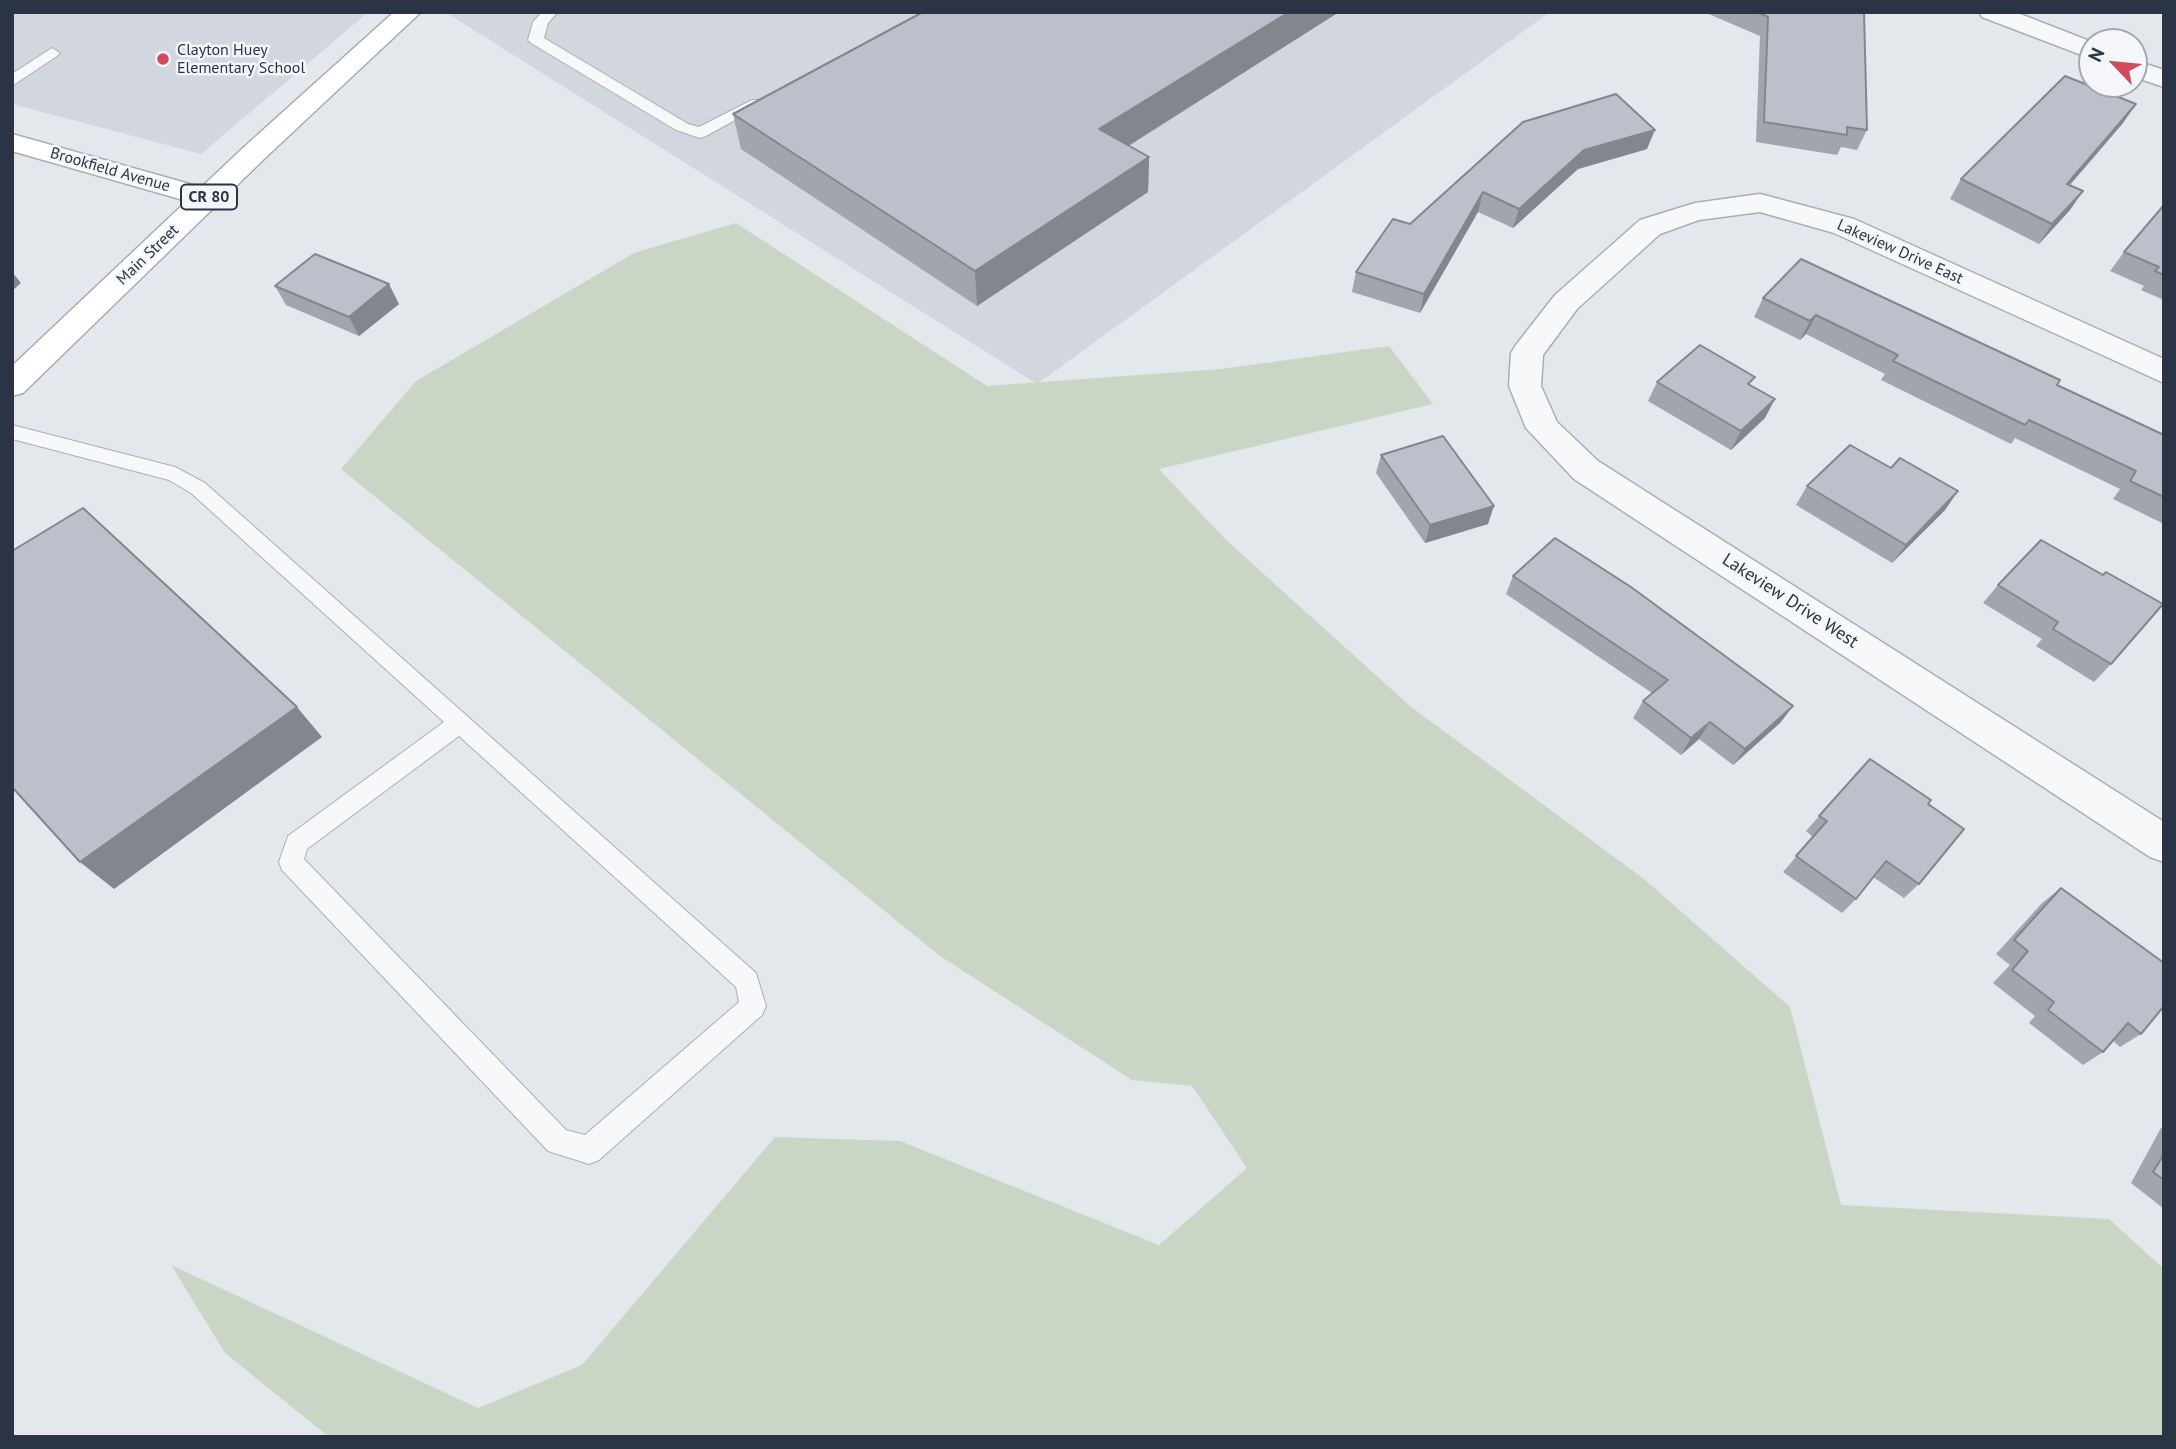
<!DOCTYPE html>
<style>
body{margin:0}
#map{position:relative;width:2176px;height:1449px;overflow:hidden;background:#e4e7ec;font-family:"PT Sans",sans-serif}
canvas{display:block}
.frame{position:absolute;inset:0;border:14px solid #2b3445;pointer-events:none}
.north{position:absolute;left:2078px;top:28px;width:70px;height:70px;box-sizing:border-box;background:#f4f6f9;border:2px solid #a4a8b1;border-radius:50%;rotate:296deg;font-size:19px;font-weight:700;line-height:28px;text-align:center;color:#2b3445}
.north::after{content:'';display:block;margin:auto;width:24px;height:32px;background:#d1495b;clip-path:polygon(50% 0,100% 100%,50% 72%,0 100%)}
</style>
<div id="map">
<canvas width="2176" height="1449"></canvas>
<div class="frame"></div>
<div class="north">N</div>
</div>
<script>
const ctx = document.querySelector('canvas').getContext('2d');
ctx.lineJoin = 'round';
function paint(path, color) { ctx.fillStyle = color; ctx.fill(path, 'evenodd'); }
function stroke(path, color, width, dash) { ctx.strokeStyle = color; ctx.lineWidth = width; ctx.lineCap = dash ? 'butt' : 'round'; ctx.setLineDash(dash || []); ctx.stroke(path); }
function label(font, color, halo, rows, align = 'center') {
  ctx.font = font + ' "PT Sans",sans-serif'; ctx.lineWidth = 5; ctx.setLineDash([]); ctx.textBaseline = 'middle'; ctx.strokeStyle = halo; ctx.fillStyle = color; for (const [text, x, y, turn = 0] of rows) {
    ctx.save(); ctx.translate(x, y); ctx.rotate((+turn || 0) * Math.PI / 180); ctx.textAlign = isNaN(turn) ? turn : align; if (halo) ctx.strokeText(text, 0, 0); ctx.fillText(text, 0, 0); ctx.restore();
  }
}
paint(new Path2D(`
 M 12,12 L 355,12 L 365,15 L 201,154 L 12,104 Z
 M 445,12 L 1550,12 L 1037,384 Z`), '#d2d6de');
paint(new Path2D(`
 M 736,223 L 987,386 L 1221,369 L 1389,346 L 1433,404 L 1159,469 L 1225,539 L 1410,706 L 1644,879 L 1790,1007 L 1841,1205 L 2109,1219 L 2164,1269 L 2164,1437 L 329,1437 L 225,1353 L 171,1265 L 478,1408 L 582,1365 L 775,1137 L 900,1141 L 1159,1245 L 1247,1168 L 1192,1086 L 1132,1080 L 940,956 L 341,469 L 416,381 L 634,253 Z`), '#c9d6c5');
const lane = new Path2D(`
 M 542,12 L 558,12 L 548,23 L 544,38 L 688,124 L 699,127 L 752,100 L 764,100 L 766,103 L 706,136 L 700,138 L 676,130 L 531,43 L 528,40 L 533,22 Z
 M 52,48 L 60,53 L 57,56 L 12,86 L 12,74 Z
 M 12,425 L 175,467 L 205,483 L 756,973 L 766,1006 L 762,1015 L 599,1160 L 589,1164 L 548,1151 L 282,870 L 279,862 L 288,836 L 444,722 L 191,493 L 169,480 L 12,439 ZM 459,736 L 736,987 L 739,1002 L 585,1135 L 566,1130 L 304,859 L 307,849 Z`);
const street = new Path2D(`
 M 1979,12 L 2015,12 L 2092,42 L 2092,59 L 1982,17 Z
 M 2134,60 L 2164,70 L 2164,87 L 2134,77 Z
 M 1760,194 L 1854,219 L 2164,359 L 2164,383 L 1834,233 L 1760,212 L 1699,220 L 1660,234 L 1577,309 L 1543,355 L 1541,386 L 1557,422 L 1598,461 L 2164,822 L 2164,862 L 2150,857 L 1574,479 L 1526,428 L 1509,386 L 1511,353 L 1516,345 L 1555,295 L 1640,220 L 1695,203 Z`);
const secondary = new Path2D(`
 M 12,134 L 218,192 L 222,198 L 218,204 L 208,207 L 12,151 Z`);
const primary = new Path2D(`
 M 394,12 L 421,12 L 264,159 L 23,393 L 12,396 L 12,366 L 244,147 Z`);
stroke(lane, '#a9aeb7', 2);
stroke(street, '#a9aeb7', 3);
stroke(secondary, '#a9aeb7', 3);
stroke(primary, '#a3abb8', 3);
paint(lane, '#f7f8fa');
paint(street, '#f7f8fa');
paint(secondary, '#fff');
paint(primary, '#fff');
paint(new Path2D(`
 M 923,12 L 1339,12 L 1129,146 L 1149,157 L 1148,192 L 977,306 L 741,149 L 733,114 Z
 M 1704,12 L 1864,12 L 1867,130 L 1857,150 L 1841,147 L 1837,155 L 1756,142 L 1760,36 Z
 M 1523,122 L 1647,149 L 1578,169 L 1513,228 L 1478,212 L 1420,313 L 1352,292 L 1356,272 Z
 M 2123,123 L 2070,185 L 2083,191 L 2070,210 L 2039,244 L 1950,199 L 1961,179 Z
 M 2164,205 L 2164,300 L 2141,290 L 2144,286 L 2110,271 L 2124,252 Z
 M 275,286 L 399,304 L 359,336 L 286,305 Z
 M 1763,298 L 2057,385 L 2164,435 L 2164,524 L 2113,499 L 2120,489 L 2015,438 L 2011,444 L 1881,380 L 1885,374 L 1806,334 L 1800,340 L 1754,317 Z
 M 1657,382 L 1751,385 L 1765,418 L 1731,450 L 1648,401 Z
 M 1381,455 L 1488,524 L 1425,543 L 1376,473 Z
 M 1891,468 L 1958,491 L 1945,510 L 1892,563 L 1796,505 L 1807,486 Z
 M 2041,540 L 2111,664 L 2094,682 L 2036,646 L 2042,639 L 1983,603 L 1998,585 Z
 M 1513,576 L 1793,706 L 1780,723 L 1733,765 L 1699,739 L 1681,755 L 1633,718 L 1643,701 L 1652,693 L 1506,594 Z
 M 1870,759 L 1928,804 L 1919,884 L 1904,898 L 1873,877 L 1856,899 L 1842,913 L 1783,872 L 1813,837 L 1806,831 Z
 M 2061,888 L 2141,1034 L 2120,1047 L 2113,1041 L 2103,1052 L 2083,1065 L 2029,1023 L 2035,1016 L 1993,983 L 2010,965 L 1996,954 L 2042,903 Z
 M 2164,1127 L 2164,1209 L 2131,1183 L 2161,1128 Z`), '#a1a5ae');
paint(new Path2D(`
 M 1289,12 L 1339,12 L 1099,164 L 1099,129 Z
 M 2136,104 L 2123,123 L 2054,203 L 2067,184 Z
 M 1655,130 L 1647,149 L 1578,169 L 1513,228 L 1519,209 L 1584,150 Z
 M 1149,157 L 1148,192 L 977,306 L 975,271 Z
 M 2083,191 L 2070,210 L 2039,244 L 2052,224 Z
 M 1483,192 L 1478,212 L 1420,313 L 1424,294 Z
 M 12,272 L 21,283 L 12,291 Z
 M 389,284 L 399,304 L 359,336 L 349,317 Z
 M 1816,315 L 1806,334 L 1800,340 L 1810,321 Z
 M 1775,399 L 1765,418 L 1731,450 L 1741,431 Z
 M 1958,491 L 1945,510 L 1892,563 L 1906,545 Z
 M 1494,506 L 1488,524 L 1425,543 L 1430,525 Z
 M 1793,706 L 1780,723 L 1733,765 L 1745,749 Z
 M 297,707 L 322,737 L 114,889 L 80,862 Z
 M 1710,722 L 1699,739 L 1681,755 L 1691,738 Z`), '#83868d');
const building = new Path2D(`
 M 923,12 L 1289,12 L 1099,129 L 1149,157 L 975,271 L 733,114 Z
 M 1757,12 L 1864,12 L 1867,130 L 1847,127 L 1847,135 L 1764,122 L 1768,17 Z
 M 2065,76 L 2136,104 L 2067,184 L 2083,191 L 2052,224 L 1961,179 Z
 M 1616,94 L 1655,130 L 1584,150 L 1519,209 L 1483,192 L 1424,294 L 1356,272 L 1393,219 L 1410,224 L 1523,122 Z
 M 2164,205 L 2164,275 L 2155,271 L 2159,267 L 2124,252 Z
 M 315,254 L 389,284 L 349,317 L 275,286 Z
 M 1801,259 L 2060,380 L 2057,385 L 2164,435 L 2164,497 L 2130,481 L 2136,471 L 2029,420 L 2025,425 L 1893,361 L 1898,355 L 1816,315 L 1810,321 L 1763,298 Z
 M 1700,345 L 1755,377 L 1748,384 L 1775,399 L 1741,431 L 1657,382 Z
 M 1443,436 L 1494,506 L 1430,525 L 1381,455 Z
 M 1850,445 L 1891,468 L 1900,458 L 1958,491 L 1906,545 L 1807,486 Z
 M 83,508 L 297,707 L 80,862 L 12,787 L 12,551 Z
 M 1555,538 L 1631,587 L 1793,706 L 1745,749 L 1710,722 L 1691,738 L 1643,701 L 1668,680 L 1513,576 Z
 M 2041,540 L 2103,575 L 2106,572 L 2163,604 L 2111,664 L 2053,629 L 2058,622 L 1998,585 Z
 M 1870,759 L 1931,800 L 1928,804 L 1964,829 L 1919,884 L 1886,861 L 1856,899 L 1796,856 L 1827,821 L 1819,816 Z
 M 2061,888 L 2164,963 L 2164,1006 L 2141,1034 L 2128,1023 L 2103,1052 L 2048,1010 L 2054,1002 L 2012,970 L 2028,951 L 2014,940 Z
 M 2164,1154 L 2164,1180 L 2153,1172 Z`);
paint(building, '#bbc0ca');
stroke(building, '#83868d', 2);
for (const [x, y, r, color] of [
 [163,59,7,"#d1495b"]
]) { const dot = new Path2D(); dot.arc(x, y, r, 0, 2 * Math.PI); ctx.fillStyle = color; ctx.fill(dot); stroke(dot, '#f4f6f9', 2.5); }
label('16px', '#2b3445', '#f4f6f9', [
 ["Clayton Huey",177,50],
 ["Elementary School",177,68]
], 'left');
label('16px', '#2b3445', '#f4f6f9', [
 ["Brookfield Avenue",110,170,16],
 ["Lakeview Drive East",1900,252,24],
 ["Main Street",148,255,-44]
]);
for (const [x, y, w] of [
 [209,197,56]
]) { const box = new Path2D(); box.roundRect(x - w / 2, y - 12.5, w, 25, 5); ctx.fillStyle = '#f4f6f9'; ctx.fill(box); stroke(box, '#2b3445', 2); }
label('bold 16px', '#2b3445', null, [
 ["CR 80",209,197]
]);
label('18px', '#2b3445', '#f4f6f9', [
 ["Lakeview Drive West",1790,601,33]
]);
</script>
